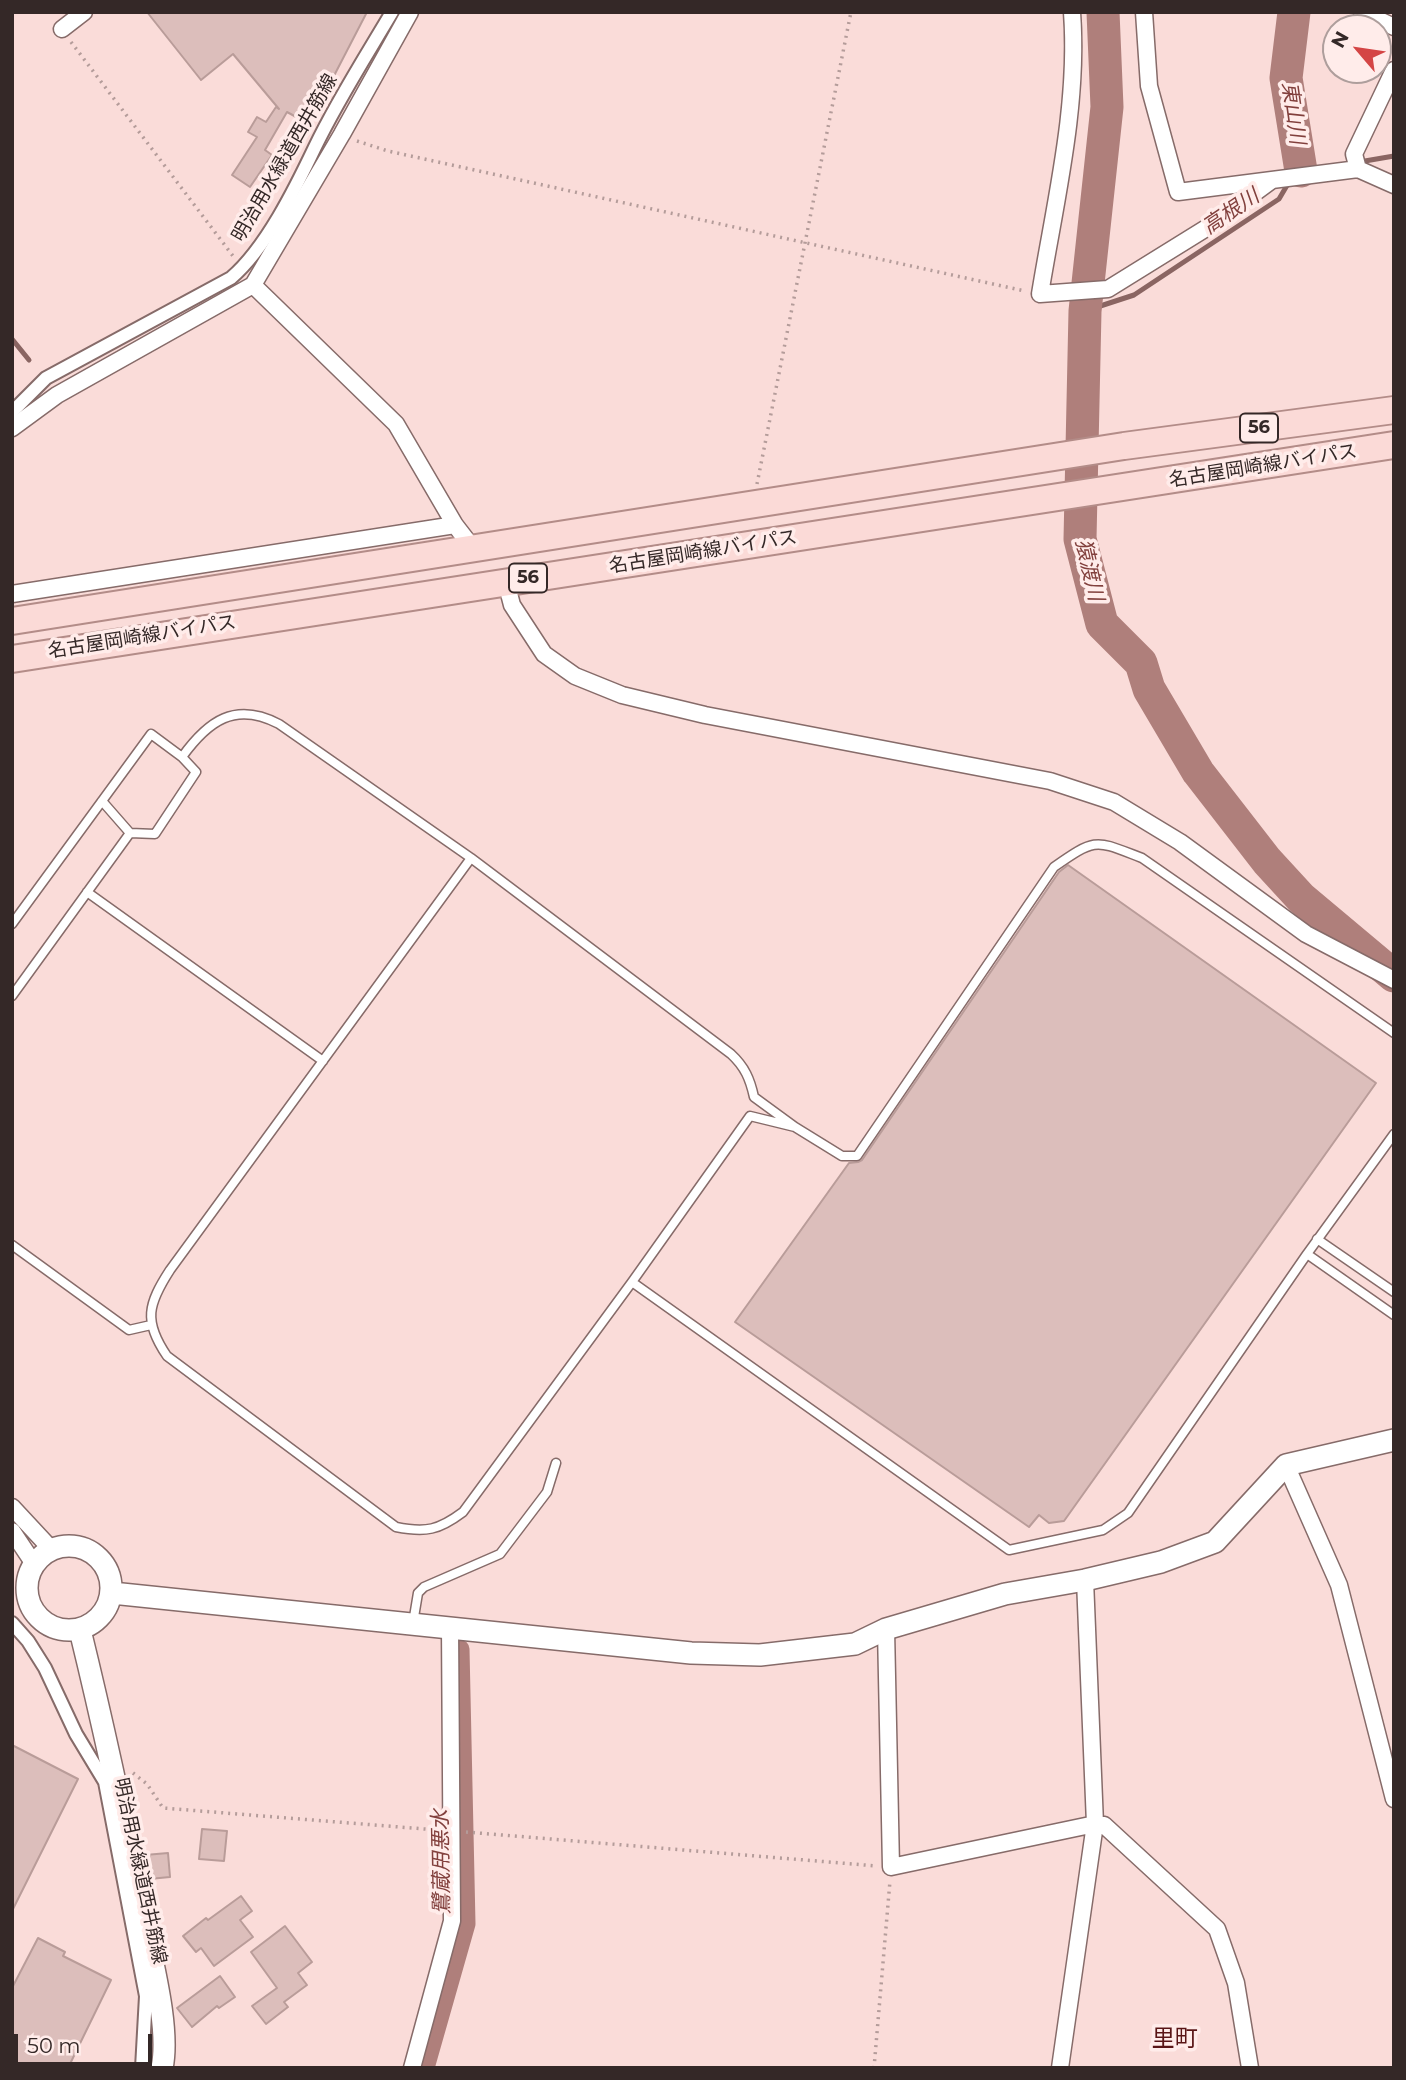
<!DOCTYPE html>
<meta charset="utf-8">
<style>
body{margin:0}
#map{position:relative;width:1406px;height:2080px;overflow:hidden;background:#fadcd9;font-family:Montserrat,sans-serif}
canvas{display:block}
.frame{position:absolute;inset:0;border:14px solid #342827;pointer-events:none}
.north{position:absolute;left:1322px;top:14px;width:70px;height:70px;box-sizing:border-box;background:#ffecea;border:2px solid #ae9e9c;border-radius:50%;rotate:299deg;font-size:19px;font-weight:700;line-height:28px;text-align:center;color:#342827}
.north::after{content:'';display:block;margin:auto;width:24px;height:32px;background:#d44545;clip-path:polygon(50% 0,100% 100%,50% 72%,0 100%)}
.scale{position:absolute;left:14px;top:2034px;width:138px;height:32px;box-sizing:border-box;border:4px solid #342827;border-top:0;padding-left:9px;font-size:21px;line-height:24px;white-space:nowrap;color:#342827;-webkit-text-stroke:5px #ffecea;paint-order:stroke}
</style>
<div id="map">
<canvas width="1406" height="2080"></canvas>
<div class="frame"></div>
<div class="north">N</div>
<div class="scale">50 m</div>
</div>
<script>
const ctx = document.querySelector('canvas').getContext('2d');
ctx.lineJoin = 'round';
function strokePath(path, color, width, dash) { ctx.strokeStyle = color; ctx.lineWidth = width; ctx.lineCap = dash ? 'butt' : 'round'; ctx.setLineDash(dash || []); ctx.stroke(path); }
function fill(path, color) { ctx.fillStyle = color; ctx.fill(path, 'evenodd'); }
function write(font, color, halo, rows, align = 'center') {
  ctx.font = font + ' Montserrat,"Noto Sans JP",sans-serif'; ctx.lineWidth = 7; ctx.setLineDash([]); ctx.textBaseline = 'middle'; ctx.strokeStyle = halo; ctx.fillStyle = color; for (const [text, x, y, turn = 0] of rows) {
    ctx.save(); ctx.translate(x, y); ctx.rotate((+turn || 0) * Math.PI / 180); ctx.textAlign = isNaN(turn) ? turn : align; if (halo) ctx.strokeText(text, 0, 0); ctx.fillText(text, 0, 0); ctx.restore();
  }
}
const stream = new Path2D(`
 M1359 162 1394 156
 M1085 311 1134 295 1279 199 1289 182
 M12 339 29 360`);
const canal = new Path2D(`
 M425 2068 466 1924 460 1649`);
const river = new Path2D(`
 M1103 12 1107 107 1085 311 1080 539 1102 624 1141 663 1149 689 1198 772 1267 861 1301 898 1394 976
 M1294 12 1286 78 1301 171`);
const building = new Path2D(`
 M147 12H367L309 124 287 112 265 150 272 155 250 187 232 175 257 137 248 132 257 117 266 122 276 107 279 109 233 54 201 80Z
 M1068 865 1376 1083 1064 1521 1049 1523 1039 1515 1029 1527 735 1322 849 1163 858 1162 862 1160 1059 872Z
 M12 1745 78 1779 12 1911Z
 M202 1829 227 1831 224 1861 199 1859Z
 M168 1853 170 1877 149 1879 145 1855Z
 M241 1896 252 1911 240 1920 253 1937 214 1966 201 1948 196 1952 183 1936 206 1918 208 1920Z
 M285 1926 312 1962 298 1973 307 1985 284 2002 288 2007 266 2024 252 2006 277 1988 251 1952Z
 M38 1938 65 1952 63 1956 111 1980 68 2068H12V1988Z
 M220 1976 235 1997 219 2008 217 2006 192 2027 177 2008Z`);
const path = new Path2D(`
 M71 42 233 256
 M357 141 388 151 1025 291
 M757 484 851 12
 M133 1773 147 1784 163 1808 437 1830
 M466 1832 877 1866
 M874 2068 890 1881`);
const service = new Path2D(`
 M102 801 130 833
 M87 892 323 1061
 M12 924 151 734 182 757
 M12 996 130 833 155 834 196 772 182 757C208 721 235 701 279 724L471 858 731 1054C745 1067 750 1079 754 1097L795 1127 750 1116 632 1282 463 1512C439 1530 426 1533 396 1527L167 1356C143 1321 148 1304 170 1270L471 858
 M795 1127 842 1156H857L1054 867C1097 837 1095 840 1142 858L1394 1033
 M1317 1239 1394 1292
 M12 1245 129 1330 151 1325
 M1307 1254 1394 1315
 M632 1282 1009 1550 1103 1530 1128 1513 1307 1254 1394 1134
 M413 1623 418 1593 424 1587 500 1554 547 1492 556 1463`);
const pedestrian = new Path2D(`
 M12 412 46 378 231 278C266 248 295 189 315 147 337 101 366 56 392 12
 M12 1623 28 1641 45 1668 76 1734 105 1782 146 1996 142 2068`);
const minor = new Path2D(`
 M1072 12C1079 106 1055 202 1040 294L1108 289 1208 227 1272 180
 M1144 12 1149 86 1178 192 1358 169
 M1362 12 1394 27
 M62 29 84 12
 M1394 70 1354 154 1358 169 1394 185
 M253 285 396 424 455 525 472 547
 M12 428 57 395 253 285 342 134 410 12
 M506 582 512 605 544 654 575 676 622 695 705 715 1050 781 1114 802 1180 842 1306 934 1394 980
 M12 594 455 525
 M1286 1465 1339 1585 1394 1799
 M12 1507 52 1550
 M12 1531 34 1564
 M886 1629 891 1867 1095 1824 1104 1825 1217 1929 1236 1983 1250 2068
 M412 2068 452 1921 450 1627
 M1060 2068 1095 1824 1085 1580`);
const tertiary = new Path2D(`
 M27 1588a42 42 0 1 1 84 0a42 42 0 1 1-84 0Z
 M112 1593 691 1653 760 1655 855 1644 886 1629 1005 1594 1085 1580 1161 1562 1215 1542 1286 1465 1394 1440
 M80 1630C104 1728 125 1826 145 1926 153 1965 170 2030 162 2068`);
const primary = new Path2D(`
 M12 621 1124 446 1394 410
 M12 659 1394 445`);
const shields = [
 [1259,428,38],
 [528,578,38]
];
const shieldNames = [
 ["56",1259,428],
 ["56",528,578]
];
const streetNames = [
 ["明治用水緑道西井筋線",285,158,-60],
 ["名古屋岡崎線バイパス",1263,466,-9],
 ["名古屋岡崎線バイパス",703,552,-9],
 ["名古屋岡崎線バイパス",142,637,-9],
 ["明治用水緑道西井筋線",140,1871,78]
];
const waterNames = [
 ["東山川",1293,113,82],
 ["高根川",1231,212,-34],
 ["猿渡川",1089,570,77],
 ["鷺蔵用悪水",442,1862,-91]
];
const quarterNames = [
 ["里町",1175,2039]
];
strokePath(stream, '#8a6562', 5);
strokePath(canal, '#af7f7b', 19);
strokePath(river, '#af7f7b', 33);
fill(building, '#dcbebb');
strokePath(building, '#b99c99', 2);
strokePath(service, '#866b69', 11);
strokePath(pedestrian, '#866b69', 16);
strokePath(minor, '#866b69', 19);
strokePath(tertiary, '#866b69', 24);
strokePath(primary, '#b38c88', 30);
strokePath(path, '#b49c9a', 3.5, [2, 5]);
strokePath(service, '#fff', 8);
strokePath(pedestrian, '#fff', 12);
strokePath(minor, '#fff', 16);
strokePath(tertiary, '#fff', 21);
strokePath(primary, '#fbdad7', 26);
for (const [x, y, w] of shields) { const box = new Path2D(); box.roundRect(x - w / 2, y - 14.5, w, 29, 5); ctx.fillStyle = '#ffecea'; ctx.fill(box); strokePath(box, '#342827', 2); }
write('bold 18px', '#342827', null, shieldNames);
write('19px', '#342827', '#ffecea', streetNames);
write('italic 21px', '#82403d', '#ffecea', waterNames);
write('23px', '#591516', '#ffecea', quarterNames);
</script>
